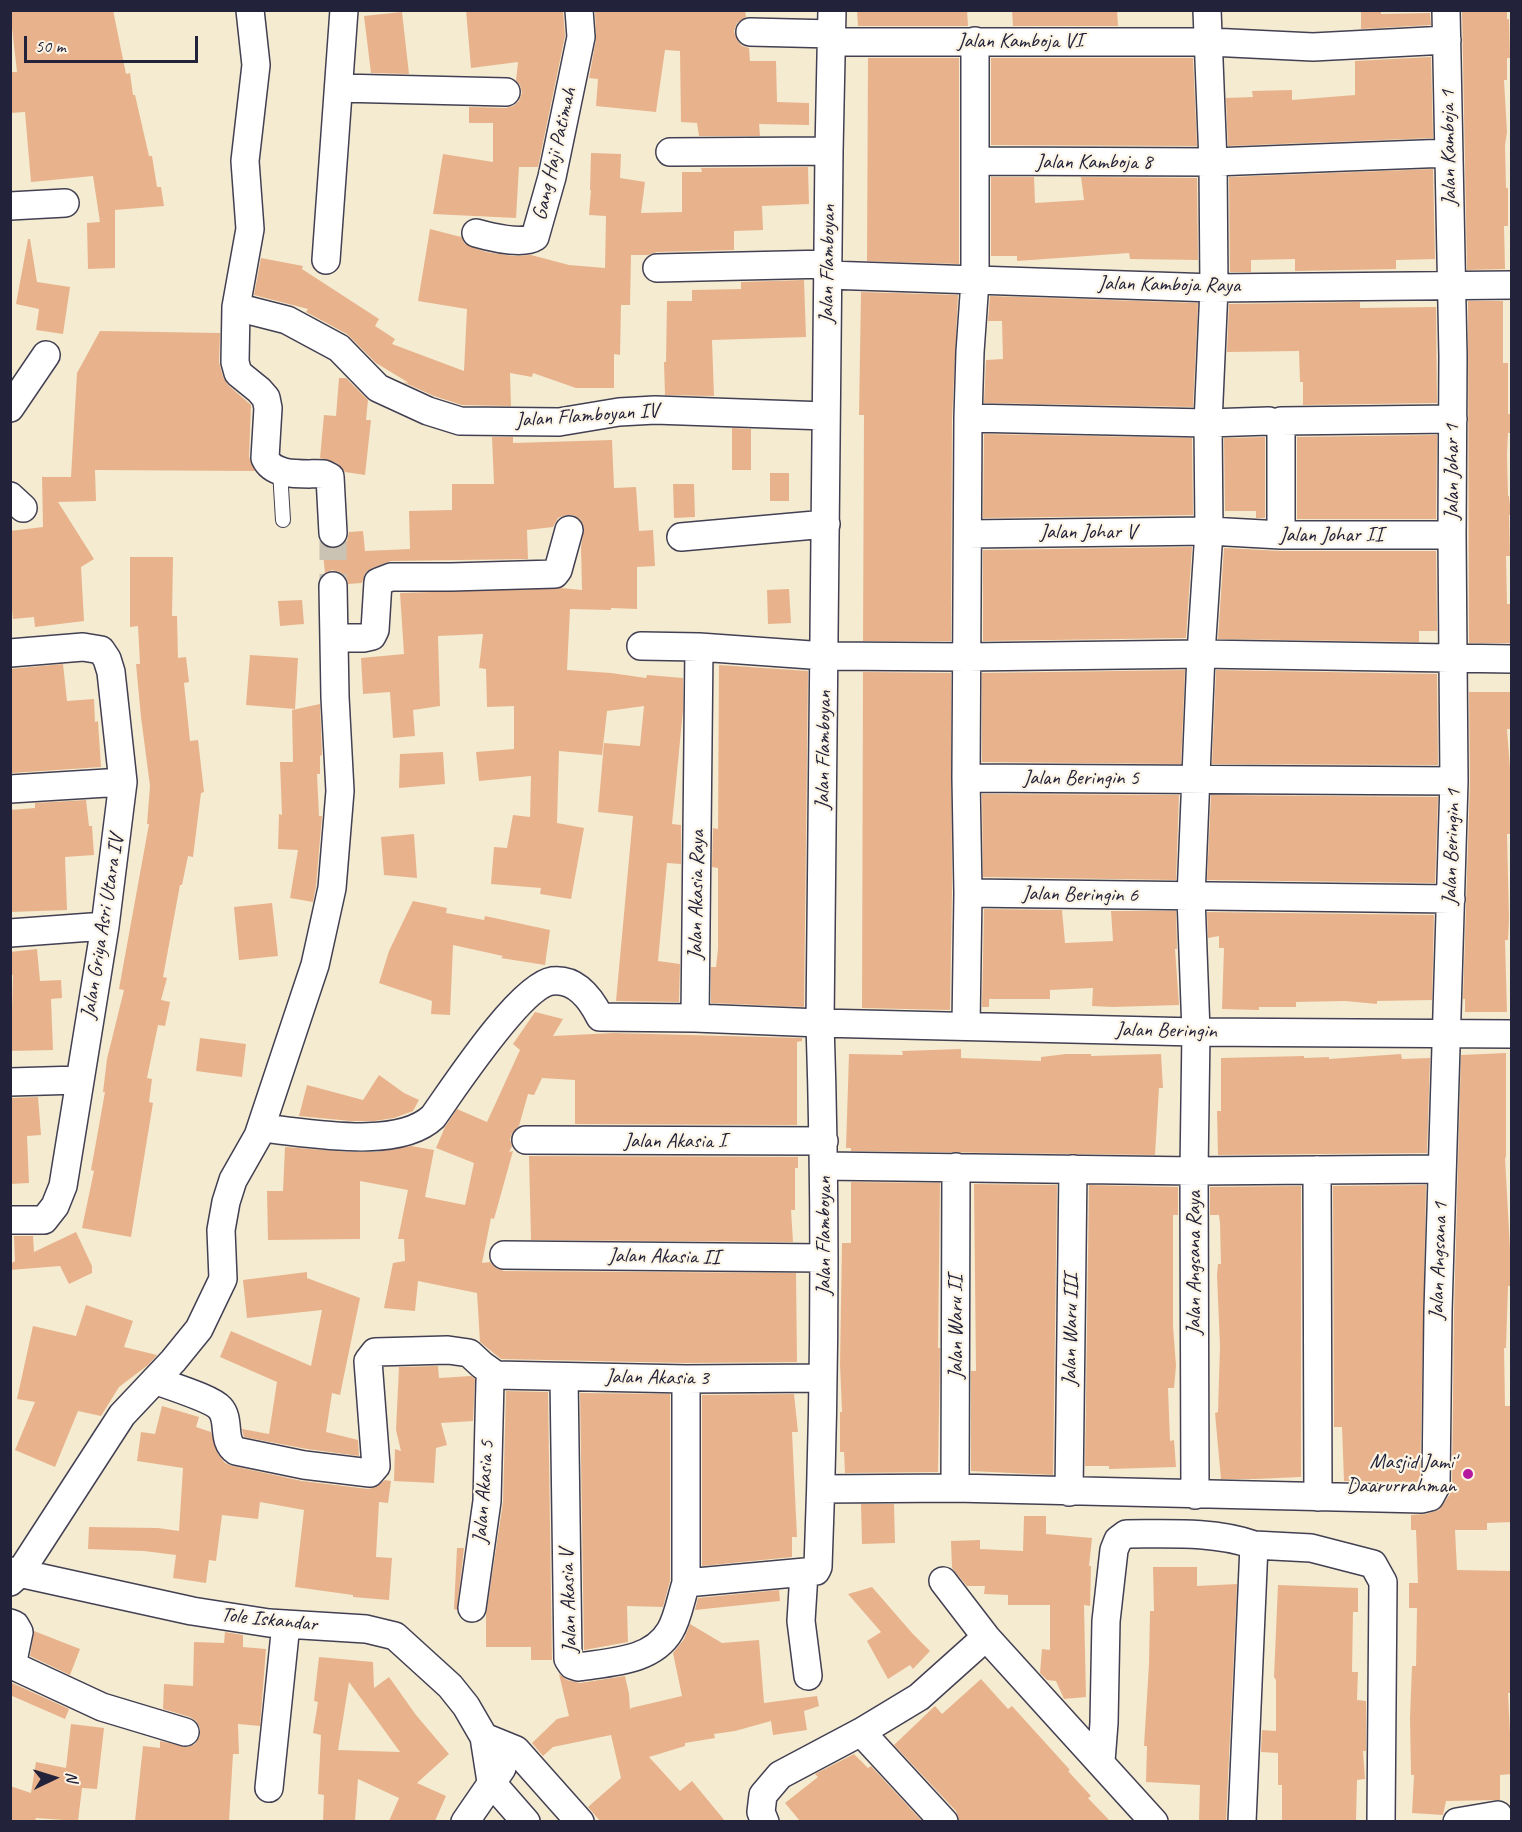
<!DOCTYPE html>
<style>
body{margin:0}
#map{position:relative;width:1522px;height:1832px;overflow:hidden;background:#f4ebd1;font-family:Caveat,sans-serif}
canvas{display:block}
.frame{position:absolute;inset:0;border:12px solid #22223b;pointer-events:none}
.north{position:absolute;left:24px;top:1748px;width:60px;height:60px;-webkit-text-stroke:4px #fcf5e5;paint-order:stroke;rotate:86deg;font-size:16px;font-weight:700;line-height:24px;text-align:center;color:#22223b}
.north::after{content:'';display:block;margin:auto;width:21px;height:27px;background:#22223b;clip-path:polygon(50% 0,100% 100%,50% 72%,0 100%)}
.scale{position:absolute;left:24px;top:36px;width:174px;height:27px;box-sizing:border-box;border:3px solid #22223b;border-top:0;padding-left:8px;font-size:18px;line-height:21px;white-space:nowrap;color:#22223b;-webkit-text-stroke:4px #fcf5e5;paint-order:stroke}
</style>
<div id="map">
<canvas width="1522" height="1832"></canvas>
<div class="frame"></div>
<div class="north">N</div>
<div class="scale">50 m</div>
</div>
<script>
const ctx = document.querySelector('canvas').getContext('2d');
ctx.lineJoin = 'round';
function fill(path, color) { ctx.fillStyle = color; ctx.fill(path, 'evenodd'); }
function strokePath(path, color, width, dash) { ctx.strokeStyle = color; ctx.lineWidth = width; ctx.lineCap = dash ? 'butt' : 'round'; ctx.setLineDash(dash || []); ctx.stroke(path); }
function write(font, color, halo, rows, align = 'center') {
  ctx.font = font + ' Caveat,sans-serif'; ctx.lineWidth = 4.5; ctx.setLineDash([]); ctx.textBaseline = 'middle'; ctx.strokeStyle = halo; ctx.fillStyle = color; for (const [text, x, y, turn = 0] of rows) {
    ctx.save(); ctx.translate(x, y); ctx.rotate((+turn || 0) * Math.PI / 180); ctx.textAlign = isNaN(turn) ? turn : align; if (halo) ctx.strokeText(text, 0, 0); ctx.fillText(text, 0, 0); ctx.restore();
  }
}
const building = new Path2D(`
 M10 10H113L126 74 130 73 133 95H135L149 156H152L157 187H161L164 206 115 210V268L88 269 87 223 100 222 93 176 31 182 25 112 10 113V72H17Z
 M466 10H563L565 36 538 167H519L516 218 433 214 443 154 493 162V123H469V107L506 108 513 106 519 101 522 93 520 85 516 81 518 62 471 68Z
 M595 10H745L746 17 737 23 734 31 737 40 742 46 749 48 750 61H776L777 102 809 103V125L759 124 760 136H699L697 123 681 122 680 51 665 50 656 112 596 106 598 79 589 78 596 40Z
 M857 10H967L968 26H858Z
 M1012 10H1117L1118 26H1013Z
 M1361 10H1381V14L1430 13 1431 25 1361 29Z
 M1462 10H1507V19H1509L1510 58H1507V80H1504L1507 132 1505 145 1506 188H1508V226H1504L1505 269 1467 270Z
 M402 12 409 74 371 73 364 16Z
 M1431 57 1433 138 1228 146 1226 98 1253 97 1252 91 1292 90V100L1355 95V61Z
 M868 58H959V264L867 261Z
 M991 58H1193L1197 146 991 145Z
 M591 153 621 154 620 178 645 182 641 213 682 212V172H702L701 168 808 167 809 204 762 206 763 230 734 231V250L657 252 648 255H631L630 305H621L620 355 614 354V388H576L533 373 532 377 510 373 511 406 462 405 434 396 403 382 409 383 376 363 347 334 306 312 308 309 254 295 261 258 303 266 302 269 379 319 375 326 395 339 392 344 464 371 467 309 418 301 430 229 461 237 465 244 486 252 513 256 531 255 569 265 605 268 606 216 589 215 591 190H590Z
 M1433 169 1435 259 1396 260V269L1295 271V259L1251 260V272H1230L1229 177Z
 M991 177H1034L1035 203 1084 200 1081 177 1197 178 1198 260 1130 259 1129 253 1017 261V256H991Z
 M28 239H30L37 282 70 287 63 334 36 330 39 309 16 304Z
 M804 280 806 337 712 340 714 396 665 395 664 362H666L667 301H692V290L741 289V282Z
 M861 292 958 295 952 418 951 641H863L864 415H859Z
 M990 296 1198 303 1193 407 984 403 986 360 1003 359 1002 321H988Z
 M1468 301H1503V363H1508V414H1510V433H1508L1507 454 1508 496H1509L1511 515H1509L1510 556H1506L1507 604H1510L1512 643H1469Z
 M1360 302V308L1436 307 1437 403 1303 405V382H1300L1299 351 1227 352 1229 304Z
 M100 331 220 333 219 362 223 377 228 385 251 405 249 457 255 471 95 470 96 501 58 502 94 559 81 567 84 621 35 627 34 617 13 619 10 591V531L43 527 42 476 43 477H71L77 373Z
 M339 378H346L368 400 366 420H371L365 475 345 472 337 463 320 458 324 415 336 416Z
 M732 428 751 429V470H732Z
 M984 434 1192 438 1193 515 983 518Z
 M1437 435 1436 519H1297V437Z
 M492 437H513V443L612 440 614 488 636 487 639 531 653 530 655 566 637 567V609L611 608V610L570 609 567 670 611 673 646 678 647 675 683 678V710L672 824 681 825V864L667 863 658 961 680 964 679 1002 616 1001 633 816 598 812 604 743 640 746 644 706 607 711 602 755 559 751 557 823 584 828 571 899 540 894 541 888 491 884 494 847 507 848 513 815 530 817 531 776 479 781 476 752 514 749V706L487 707 486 669 479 668 483 634 438 636 440 706 413 710 415 736 393 738 390 692 363 694 361 658 404 654 400 593 561 588 582 590 581 547 584 527 580 519 573 515H566L558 518 553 527 527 530 528 559 391 561 372 568 365 573 362 583 348 584 346 577 340 572 332 570 325 573 322 544 326 547 334 549 342 546 347 541 349 532 363 531 365 551 410 549 409 511 452 510V484H494Z
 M1265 437V518H1256V511H1225L1224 438Z
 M770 473H789V501H770Z
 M673 484H694L695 517 674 518Z
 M1192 547 1186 638 983 641V550Z
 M1224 548 1281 551H1436L1437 631H1419V642L1218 639Z
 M130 557H173L172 616H177L178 658 186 657 189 682 184 683 190 741 198 740 204 792 201 793 193 857 188 856 182 885H180L163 977 167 978 161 1000 170 1002 165 1026 158 1025 147 1078 152 1079 149 1102 153 1103 131 1237 82 1228 94 1171 91 1170 105 1092H103L107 1059 124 990 119 989 149 824H147L150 786 141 717 136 664H140L138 626 130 627Z
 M789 589 791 623 768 624 767 590Z
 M302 600 304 624 280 626 278 601Z
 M250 655 298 658 295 709 246 705Z
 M63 664 67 701 94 699 95 722 98 721 101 767 12 773 10 669Z
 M719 665 808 671 804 1007 711 1003V967H716L718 949V868L712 867 713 828 718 829Z
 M1185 670 1181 764 982 762V673Z
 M1216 670 1437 674 1438 765 1212 764Z
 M863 672 951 673 952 893 950 1010 862 1008Z
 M1469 692H1512V729H1507L1512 794V834H1507L1509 919 1508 940H1505L1507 1012H1465V999H1463L1470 781Z
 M320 704 322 755 320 756V774H317L319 816H322L316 886 313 902 290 898 298 850 278 849 279 814 282 815 280 762H293L292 710Z
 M443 752 445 784 399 788 400 754Z
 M982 794 1179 795 1176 880 983 877Z
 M1211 795 1438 797 1435 883 1207 880Z
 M86 800 89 826H92L94 855 65 857 67 910 10 912V810L35 808V803Z
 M414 834 417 878 384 875 381 837Z
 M413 901 447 908 446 913 484 920 485 916 550 930 545 965 501 958 503 956 453 945 450 1015 431 1014 432 1001 379 983 389 951Z
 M272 903 278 956 239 960 234 907Z
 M984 909 1062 910 1065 943 1113 941 1111 911H1176L1177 949H1175L1179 1005 1113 1007 1092 1006 1093 988 1050 990V999H989V1007H982Z
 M1207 912 1434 915 1432 1000 1377 1001V1004L1345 1001 1296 1002V1007H1259V1010L1222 1009 1224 948H1219V936L1208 938Z
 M37 949 40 981 61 980 62 998 51 999 53 1050 11 1051 10 1011H12L13 975H10V952Z
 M535 1012 563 1019 553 1036 613 1033 802 1038V1041L797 1042V1125L575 1124V1080L542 1078 534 1095 528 1094 519 1126 512 1133 510 1139 512 1146 509 1152 513 1151 494 1219 491 1218 482 1263 490 1262 496 1268 504 1271 796 1273 797 1362 686 1363 501 1359 480 1342 477 1293 418 1281 415 1311 384 1308 393 1263 405 1261 404 1239H398L408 1190 360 1181V1239L268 1240 267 1191H283L285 1147 350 1152H377L411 1146 434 1150 425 1197 465 1205 474 1163 436 1148 445 1127 457 1109 487 1122 520 1050 513 1044Z
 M200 1038 246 1044 242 1077 196 1071Z
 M961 1049V1058L1015 1060 1041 1061V1057L1066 1054H1091V1056L1161 1054 1163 1088H1159L1155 1155 851 1151V1148H846L849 1054 903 1055 902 1051Z
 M1506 1053V1158L1505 1157 1512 1286H1508L1506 1348H1504L1505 1406H1512V1522L1487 1523V1530H1455L1457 1570 1512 1571V1693H1508L1512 1774 1500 1775V1800L1446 1801 1443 1815 1412 1813 1414 1775H1411L1410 1718 1412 1666H1416L1417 1608H1409V1583H1418L1416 1530H1411V1515L1426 1514 1439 1510 1450 1494 1452 1486 1454 1311 1461 1055Z
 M1401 1054 1402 1059 1430 1058 1427 1153 1218 1155 1217 1111H1221V1058L1304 1056V1058L1329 1057V1059Z
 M379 1075 404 1093 419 1100 413 1111 394 1118 374 1121H351L299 1116 307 1085 363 1100Z
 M38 1097 41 1135 27 1136 29 1183 10 1184V1098Z
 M529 1156 798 1157V1168H795V1210H791L793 1242 531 1240Z
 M851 1182 940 1183 938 1348H940L938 1472 845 1473 844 1452H840V1412H842L840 1364 842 1243H851Z
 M974 1184 1057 1185 1053 1475 971 1471V1371H976Z
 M1089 1185 1178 1187V1215H1173V1326L1176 1366 1174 1388H1168L1170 1441 1174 1440 1176 1467 1109 1469V1466H1085Z
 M1426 1185 1420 1482 1344 1481 1342 1427H1334L1333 1186Z
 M1301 1186V1477L1256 1479H1221L1215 1413 1218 1412 1220 1346 1217 1275 1218 1264H1221L1220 1223 1219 1215H1210V1187Z
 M76 1232 92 1266V1273L69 1284 60 1266 10 1270V1264L15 1261 14 1236H33L34 1252Z
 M307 1272V1278L360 1298 340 1395 332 1393 326 1432 358 1440 359 1456 307 1449 244 1437 242 1429 269 1434 277 1382 220 1357 231 1331 311 1366 322 1310 247 1318 243 1280Z
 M86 1305 133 1321 124 1347 157 1355 148 1365 119 1387 101 1416 78 1411 55 1467 15 1450 35 1402 17 1399 33 1326 76 1336Z
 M438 1366 439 1378 471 1376 475 1379 473 1421 441 1423 447 1445 436 1448 434 1483 394 1481 395 1449 401 1451 396 1430 399 1367Z
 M506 1391 548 1392 552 1660H531V1647H486V1615L503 1502Z
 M580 1393 670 1394V1581L663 1607 627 1606 628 1642 584 1650Z
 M794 1394 798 1432H792L797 1537H792V1557L702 1566V1395Z
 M162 1406 199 1417 196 1427 211 1432 218 1454 225 1463 233 1466 302 1481 368 1489 376 1487 385 1480 391 1481 388 1503 379 1502 376 1557 392 1558 389 1600 353 1597V1595L295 1587 304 1510 260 1502 258 1519 222 1515 216 1561 209 1560 206 1583 173 1578 176 1555 144 1551 88 1549 89 1527 158 1528 179 1531 183 1468 137 1461 141 1432 155 1434Z
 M861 1504H894L895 1543 862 1544Z
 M1024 1516H1046V1534L1092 1538 1089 1566H1091L1090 1606 1084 1605 1086 1697 1064 1699 1056 1681 1047 1680 1040 1673 1042 1649 1050 1650V1605H1008V1595L984 1594 985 1586H967L952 1568 951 1541 980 1540V1549L1023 1551Z
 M457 1548H464L457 1610 454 1609Z
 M1153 1567H1197V1586L1237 1584 1226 1821H1199L1200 1785 1146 1782 1147 1746H1144L1149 1664 1150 1611H1154Z
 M1278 1585 1358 1588V1612H1353L1352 1672H1358L1357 1700 1366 1701V1751H1363L1365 1779 1357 1780 1356 1821H1282V1785H1278V1753L1261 1752 1262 1730 1276 1731V1680L1274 1677Z
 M872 1587 912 1633 930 1651 913 1669 910 1665 888 1679 867 1641 881 1632 848 1594Z
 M779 1590 780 1601 695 1610 698 1598Z
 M690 1624 722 1643 759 1640 764 1703 817 1696 819 1706 804 1711 807 1730 773 1735 771 1721 735 1731 714 1734 715 1738 685 1743V1746L649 1757 680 1791 692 1781 725 1821H600L588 1807 621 1778 611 1735 553 1747 543 1756 532 1743 557 1719 569 1716 559 1674 567 1680 580 1683 625 1676 629 1694 630 1710 631 1708 682 1696 673 1653 684 1639Z
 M34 1631 80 1649 70 1675 30 1656Z
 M225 1632 243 1635V1647L266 1649 260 1726 238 1724 239 1754H233L229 1821H135L143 1746 160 1748V1741L188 1747 195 1744 200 1736V1728L196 1721 190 1717 163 1709 164 1684 193 1686 194 1642 224 1643Z
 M319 1657 373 1662 374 1688 389 1677 416 1715 449 1754 417 1783 446 1796 435 1821H389L399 1798 358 1779 355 1821H323L324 1795 318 1794 321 1735 313 1733 318 1702 314 1701ZM349 1682 374 1716 400 1752 338 1750Z
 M981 1679 1008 1709 1012 1706 1070 1770 1068 1771 1091 1796 1088 1798 1110 1821H959L956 1811 894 1745 935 1706 942 1714Z
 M10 1682 69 1709 65 1719 10 1695Z
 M71 1724 104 1728 97 1789 82 1788 78 1821 36 1818 35 1821H10V1786L31 1793 36 1762 66 1768Z
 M854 1754 868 1768 871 1766 922 1821H800L785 1803 818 1777 815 1774Z`);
const streetTunnel = new Path2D(`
 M333 533V586`);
const lane = new Path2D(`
 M280 471 283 520`);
const street = new Path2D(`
 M250 10 256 65 245 161 250 229 236 307 235 362 238 373 259 390 266 398 268 408 265 458C274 478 305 473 324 474L330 477 333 533
 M750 32 833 34
 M831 42H1210L1313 47 1447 40
 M339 88 506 92
 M670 152 829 151
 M975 161 1213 162 1449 153
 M10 206 65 203
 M476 233C490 237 523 245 535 237L552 177 581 37 579 10
 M326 260 344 10
 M657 268 828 264
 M827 275 1214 288 1512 285
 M236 307 287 320 339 348 378 388 428 411 460 421 559 422 619 412 655 410 826 416
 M10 408 46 355
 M968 418 1208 423 1269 421
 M10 496 23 508
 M968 534 1209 531 1281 535H1452
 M1281 535V421L1453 419
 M681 537 826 524
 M334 638H363L372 636 375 630 378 582 391 577H451L555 574 558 570 569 530
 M641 646 699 647 825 656 967 657 1201 654 1512 659
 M699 647 695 1018 820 1023 1196 1032 1512 1034
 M10 653 83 647 101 650 107 659 111 672 123 782 105 926 63 1186 55 1206 44 1220H10
 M966 778 1454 781
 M10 789 123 782
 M968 893 1451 899
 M10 933 105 926
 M966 1025 968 893 966 778 968 418 970 352 975 281V41
 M10 1082 79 1080
 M261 1128C307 1132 397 1151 433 1117 453 1089 520 986 552 981 576 978 591 999 600 1017L695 1018
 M526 1140 824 1141
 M824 1166 1194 1171 1442 1169
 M1317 1170 1318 1497
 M504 1255 824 1258
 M564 1377 568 1659 572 1665 578 1667C609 1662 652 1662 670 1631 678 1618 681 1598 686 1583
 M686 1379V1583L816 1571 818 1567C825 1386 826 1204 820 1023L829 151 832 10
 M155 1380C169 1386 211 1398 220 1408 231 1420 221 1441 236 1451L304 1465 370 1473 376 1466 368 1361 375 1352 448 1350 469 1353 482 1365 496 1375
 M955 1488 956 1167
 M821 1489 955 1488 1422 1499 1430 1497 1436 1486 1438 1311 1454 781 1452 535 1453 356 1446 10
 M1069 1492 1073 1169
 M1195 1495 1194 1171 1196 1032 1191 897 1201 654 1209 531 1208 423 1214 288 1213 162 1207 10
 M1254 1545 1311 1548 1373 1564 1383 1582 1381 1822
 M10 1571 192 1611 269 1623 366 1629 395 1636 450 1686 466 1706 484 1737 491 1782 526 1822
 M804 1573 801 1621 808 1676
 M943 1581 986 1637
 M10 1582 19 1574 122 1415 173 1361 199 1329 223 1279 221 1230 226 1202 233 1180 258 1136 315 965 332 888 340 791 335 697 333 586
 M472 1608 487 1501 490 1381 491 1378 496 1375 686 1379 822 1378
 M10 1623 15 1625 19 1632 14 1656 15 1666 18 1668 102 1707 185 1732
 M861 1732 944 1822
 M484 1737 516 1750 580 1822
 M1101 1761 1104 1723 1106 1621 1114 1550 1118 1540 1126 1534C1168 1534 1214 1531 1254 1545L1242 1822
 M269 1788 286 1624
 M465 1822 502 1768
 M765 1822 761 1812 763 1795 780 1775 861 1732 919 1697 986 1637 1154 1822
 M1457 1822 1498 1815`);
const markers = [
 [1468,1474,6,"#b5179e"]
];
const streetNames = [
 ["Jalan Kamboja VI",1020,41],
 ["Jalan Kamboja 1",1449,148,-91],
 ["Gang Haji Patimah",555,154,-77],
 ["Jalan Kamboja 8",1094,162],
 ["Jalan Flamboyan",828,264,-89],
 ["Jalan Kamboja Raya",1169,285,1],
 ["Jalan Flamboyan IV",587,416,-4],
 ["Jalan Johar 1",1452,472,-90],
 ["Jalan Johar V",1088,532],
 ["Jalan Johar II",1331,535],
 ["Jalan Flamboyan",824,750,-89],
 ["Jalan Beringin 5",1081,778],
 ["Jalan Beringin 1",1452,847,-88],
 ["Jalan Akasia Raya",697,895,-89],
 ["Jalan Beringin 6",1080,895,1],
 ["Jalan Griya Asri Utara IV",103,927,-81],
 ["Jalan Beringin",1166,1031,1],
 ["Jalan Akasia I",675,1141],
 ["Jalan Flamboyan",824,1236,-90],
 ["Jalan Akasia II",664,1257,1],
 ["Jalan Angsana 1",1439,1261,-88],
 ["Jalan Angsana Raya",1194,1263,-90],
 ["Jalan Waru II",956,1327,-90],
 ["Jalan Waru III",1071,1330,-89],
 ["Jalan Akasia 3",657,1378,1],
 ["Jalan Akasia 5",484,1492,-86],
 ["Jalan Akasia V",569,1601,-92],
 ["Tole Iskandar",269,1620,6]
];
const poiNames = [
 ["Masjid Jami'",1456,1462],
 ["Daarurrahman",1456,1486]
];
fill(building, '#e8b38c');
strokePath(streetTunnel, '#cac3b3', 27, [27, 14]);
strokePath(lane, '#424052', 16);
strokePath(street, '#424052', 30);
strokePath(lane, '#fff', 14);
strokePath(street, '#fff', 27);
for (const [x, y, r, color] of markers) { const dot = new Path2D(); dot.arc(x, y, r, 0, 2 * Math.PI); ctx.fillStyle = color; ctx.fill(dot); strokePath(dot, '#fcf5e5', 2); }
write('21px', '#22223b', '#fcf5e5', streetNames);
write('21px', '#22223b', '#fcf5e5', poiNames, 'right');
</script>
